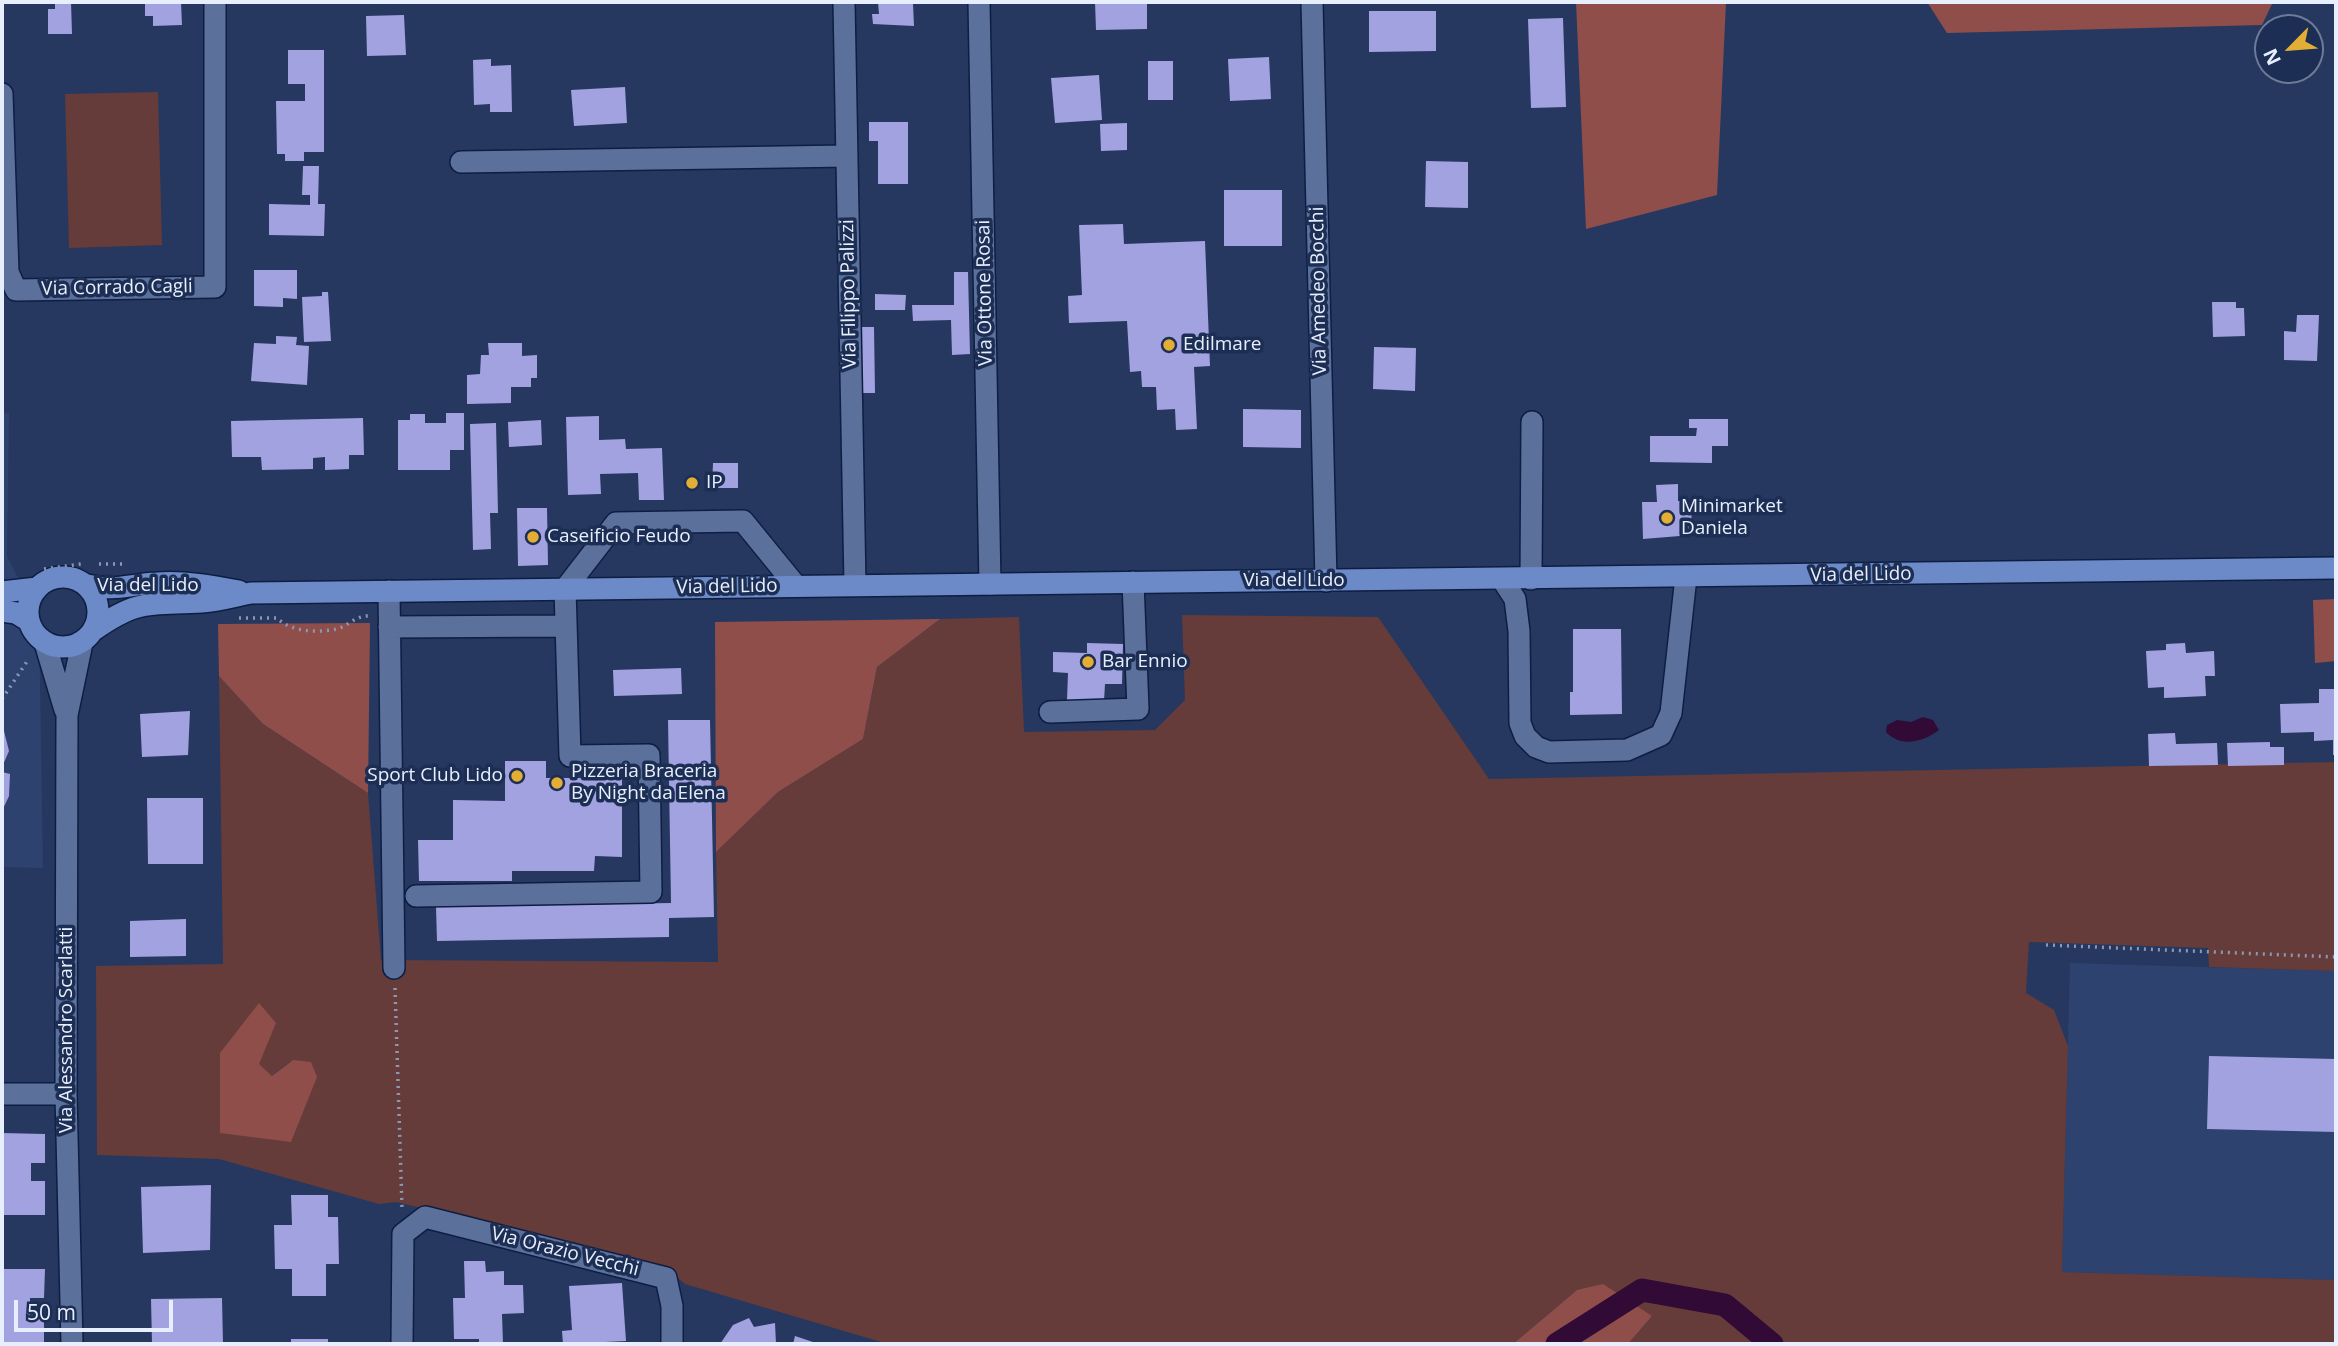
<!DOCTYPE html>
<style>
body{margin:0}
#map{position:relative;width:2338px;height:1346px;overflow:hidden;background:#26385f;font-family:"Open Sans",sans-serif}
canvas{display:block}
.frame{position:absolute;inset:0;border:4px solid #e7eefd;pointer-events:none}
.north{position:absolute;left:2254px;top:14px;width:70px;height:70px;box-sizing:border-box;background:#1c2e53;border:2px solid #6d7b97;border-radius:50%;rotate:245deg;font-size:19px;font-weight:700;line-height:28px;text-align:center;color:#e7eefd}
.north::after{content:'';display:block;margin:auto;width:24px;height:32px;background:#e3ae35;clip-path:polygon(50% 0,100% 100%,50% 72%,0 100%)}
.scale{position:absolute;left:14px;top:1300px;width:159px;height:32px;box-sizing:border-box;border:4px solid #e7eefd;border-top:0;padding-left:9px;font-size:21px;line-height:24px;white-space:nowrap;color:#e7eefd;-webkit-text-stroke:5px #1c2e53;paint-order:stroke}
</style>
<div id="map">
<canvas width="2338" height="1346"></canvas>
<div class="frame"></div>
<div class="north">N</div>
<div class="scale">50 m</div>
</div>
<script>
const ctx = document.querySelector('canvas').getContext('2d');
ctx.lineJoin = 'round';
function fill(path, color) { ctx.fillStyle = color; ctx.fill(path, 'evenodd'); }
function strokePath(path, color, width, dash) { ctx.strokeStyle = color; ctx.lineWidth = width; ctx.lineCap = dash ? 'butt' : 'round'; ctx.setLineDash(dash || []); ctx.stroke(path); }
function write(font, color, halo, rows, align = 'center') {
  ctx.font = font + ' "Open Sans",sans-serif'; ctx.lineWidth = 7; ctx.setLineDash([]); ctx.textBaseline = 'middle'; ctx.strokeStyle = halo; ctx.fillStyle = color; for (const [text, x, y, turn = 0] of rows) {
    ctx.save(); ctx.translate(x, y); ctx.rotate((+turn || 0) * Math.PI / 180); ctx.textAlign = isNaN(turn) ? turn : align; if (halo) ctx.strokeText(text, 0, 0); ctx.fillText(text, 0, 0); ctx.restore();
  }
}
const built = new Path2D(`
 M9 413 7 556 39 619 43 868 2 867V414Z
 M2070 963 2336 971V1280L2062 1272Z`);
const green = new Path2D(`
 M158 92 162 245 69 248 65 94Z
 M1182 615 1378 617 1489 779 2336 762V971L2209 967 2208 948 2029 942 2026 993 2054 1010 2068 1046 2062 1272 2336 1280V1344H1628L1652 1316 1577 1290 1513 1344H888L685 1284 662 1265 396 1202 379 1204 219 1159 97 1155 96 966 223 964 219 676 263 724 368 793 381 960 718 962 716 852 778 792 863 739 877 667 940 619 1019 617 1024 732 1155 730 1185 700ZM276 1023 258 1064 272 1076 292 1060 220 1133Z`);
const forest = new Path2D(`
 M1576 2H1726L1717 195 1586 229Z
 M1927 2H2273L2262 25 1947 33Z
 M2336 599V661L2315 663 2313 600Z
 M940 619 877 667 863 739 778 792 716 852 715 622Z
 M370 623 368 793 263 724 219 676 218 624Z
 M259 1003 276 1023 259 1064 272 1076 293 1060 311 1062 317 1077 291 1142 220 1133V1053Z
 M1603 1284 1652 1316 1628 1344H1513L1577 1290Z`);
const water = new Path2D(`
 M1923 717 1933 720 1939 730C1923 742 1901 748 1886 732L1887 725 1897 720 1911 722Z`);
const canal = new Path2D(`
 M1557 1344 1642 1290 1725 1305 1772 1344`);
const building = new Path2D(`
 M71 2 72 34H48V9H55V3Z
 M145 2H181L182 25 153 26V16H145Z
 M878 2H918L913 4 914 26 873 24 872 14H879Z
 M1095 2H1147V29L1096 30Z
 M1369 11H1436V51L1369 52Z
 M404 15 406 55 367 56 366 16Z
 M1563 18 1566 107 1531 108 1528 19Z
 M288 50H324V152H304V161H285V154H277L276 101H305V84H288Z
 M1269 57 1271 99 1230 101 1228 59Z
 M491 59V66L511 65 512 112H490V104L474 105 473 60Z
 M1148 61H1173V100H1148Z
 M1099 75 1102 120 1055 123 1051 78Z
 M625 87 627 123 574 126 571 90Z
 M869 122H908V184H878V141H869Z
 M1127 123V150L1101 151 1100 124Z
 M1426 161 1468 162V208L1425 207Z
 M303 166H319L318 204H325L324 236 269 235V204L310 205V195H302Z
 M1224 190H1282V246H1224Z
 M1123 224 1124 244 1205 241 1210 366 1194 367 1197 429 1176 430 1175 409 1157 410 1156 387H1142L1141 371 1130 372 1127 321 1069 323 1068 296 1082 295 1079 225Z
 M254 270H297V299L283 298V307L254 306Z
 M954 272H968L970 354 952 355 951 320 913 321 912 305H954Z
 M322 292H328L331 341 304 342 302 297 322 296Z
 M875 294 906 295 905 310H875Z
 M2212 302H2236V308H2244L2245 336 2213 337Z
 M2297 315H2319L2317 361 2284 360V331L2296 332Z
 M854 327H874L875 393H855Z
 M276 336 297 337 296 345 309 346 307 385 251 381 254 343 276 344Z
 M488 343H522V356L537 355V378H531V387H511V403L467 404V375L480 374 481 355H489Z
 M1374 347 1416 348 1415 391 1373 389Z
 M1243 409 1301 410V448L1243 447Z
 M446 413H464V450H450V470H398V420H410V414H425V423H446Z
 M599 416V440L625 439 626 449 662 448 664 500H639L638 473 600 474 601 494 568 495 566 417Z
 M363 418 364 455H349V469L325 470V457L313 458V469L262 470 261 457H232L231 421Z
 M1689 419H1728V446H1712V463L1650 462V436H1696L1697 428H1689Z
 M541 420 542 445 509 447 508 422Z
 M496 423 498 513H490L491 549 473 550 470 424Z
 M713 463H738V488H712Z
 M1678 484V501H1691L1692 535 1643 539 1642 502H1657L1656 485Z
 M517 508H547L548 565 518 566Z
 M1573 629H1621L1622 714 1570 715V692H1573Z
 M1087 643 1123 644 1122 684H1105L1104 701 1067 700 1068 673 1053 672V652L1087 653Z
 M2185 643 2186 653 2214 651 2215 676H2205L2206 696 2164 698V687L2148 688 2146 651 2166 650V644Z
 M681 668 682 694 614 696 613 670Z
 M2319 689H2336V755H2333V740L2314 741V732L2281 733 2280 704 2319 703Z
 M190 711 188 755 142 757 140 714Z
 M668 720H710L714 917 669 918V937L437 941 436 907 671 903Z
 M2 723 9 751 2 767Z
 M2175 733 2176 744 2217 743 2218 765 2149 766 2148 734Z
 M2270 742V747H2284V765L2228 766 2227 743Z
 M505 761H546V778H622V857L595 856 594 871H512V881H419L418 840H453V800L505 801Z
 M2 772 10 774 9 796 2 811Z
 M147 798H203V864H148Z
 M186 919V956L130 957V921Z
 M2209 1056 2336 1059V1132L2207 1129Z
 M2 1133 45 1134V1163H31V1181H45V1215H2Z
 M211 1185 210 1250 143 1253 141 1187Z
 M291 1195H328V1217H338L339 1264H326V1296H292V1269H275L274 1225H292Z
 M464 1261H485L486 1272 504 1271V1285H523L524 1313 502 1314 503 1344H479V1339H454L453 1298H465Z
 M2 1269H45L44 1298H30V1317H44V1344H2Z
 M622 1283 626 1341 563 1344 562 1331 572 1330 569 1286Z
 M222 1298 223 1344H152L151 1299Z
 M749 1318 754 1327 775 1323 776 1344H720L733 1325Z
 M795 1336 819 1344H793Z
 M291 1339H328V1344H291Z`);
const path = new Path2D(`
 M99 564H123
 M44 569 81 564
 M239 618H277C291 632 317 633 337 629 348 626 355 616 368 616
 M2 699 28 660
 M2046 945 2336 957
 M395 988 402 1207`);
const minor = new Path2D(`
 M844 2 855 585
 M979 2 990 584
 M1312 2 1326 581
 M2 94 8 272 16 290 215 287V2
 M461 162 847 156
 M1502 579 1515 599 1519 631 1520 723 1525 736 1536 747 1549 752 1627 750 1661 735 1671 713 1686 577
 M1531 579 1532 422
 M389 591 394 968
 M389 627 566 626
 M45 643 65 710
 M1050 712 1138 709 1133 582
 M416 896 651 892 649 755 570 756 565 589 616 523 743 521 796 586
 M2 1094H66
 M72 1344 66 1094 67 715 82 643
 M402 1344 403 1234 425 1217 666 1278 672 1306V1344`);
const major = new Path2D(`
 M28 612a35 35 0 1 1 70 0a35 35 0 1 1-70 0Z
 M87 585C115 592 130 584 157 583 185 581 212 586 239 591
 M2 592 37 588
 M2 611 16 613 29 621
 M94 630C139 598 151 605 202 602 219 601 236 596 251 593L2336 568`);
const markers = [
 [1169,345,7,"#e3ae35"],
 [692,483,7,"#e3ae35"],
 [1667,518,7,"#e3ae35"],
 [533,537,7,"#e3ae35"],
 [1088,662,7,"#e3ae35"],
 [517,776,7,"#e3ae35"],
 [557,783,7,"#e3ae35"]
];
const streetNames = [
 ["Via Corrado Cagli",117,288,-1],
 ["Via Amedeo Bocchi",1319,291,-91],
 ["Via Ottone Rosai",985,293,-91],
 ["Via Filippo Palizzi",849,294,-91],
 ["Via del Lido",1861,575,-1],
 ["Via del Lido",1294,581],
 ["Via del Lido",148,586],
 ["Via del Lido",727,587,-1],
 ["Via Alessandro Scarlatti",67,1030,-90],
 ["Via Orazio Vecchi",565,1252,14]
];
const poiNames = [
 ["Edilmare",1183,345],
 ["IP",706,483],
 ["Minimarket",1681,507],
 ["Daniela",1681,529],
 ["Caseificio Feudo",547,537],
 ["Bar Ennio",1102,662],
 ["Pizzeria Braceria",571,772],
 ["By Night da Elena",571,794],
 ["Sport Club Lido",503,776,"right"]
];
fill(built, '#2d426e');
fill(green, '#653c39');
fill(forest, '#904e4b');
fill(water, '#320a36');
strokePath(canal, '#320a36', 23);
fill(building, '#a2a2e0');
strokePath(minor, '#0e1e42', 24);
strokePath(major, '#0e1e42', 24);
strokePath(path, '#8c98b3', 3.5, [2, 5]);
strokePath(minor, '#5b709b', 21);
strokePath(major, '#6c8ac7', 21);
for (const [x, y, r, color] of markers) { const dot = new Path2D(); dot.arc(x, y, r, 0, 2 * Math.PI); ctx.fillStyle = color; ctx.fill(dot); strokePath(dot, '#1c2e53', 2.5); }
write('19px', '#e7eefd', '#1c2e53', streetNames);
write('19px', '#e7eefd', '#1c2e53', poiNames, 'left');
</script>
